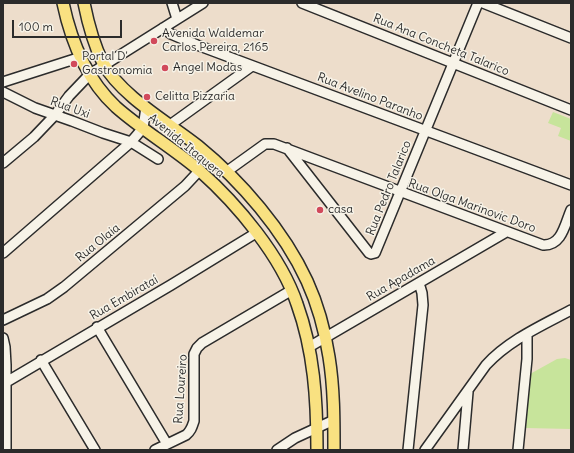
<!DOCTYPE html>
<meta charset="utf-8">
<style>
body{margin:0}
#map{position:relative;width:574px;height:453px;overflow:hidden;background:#edddcb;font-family:Delius,sans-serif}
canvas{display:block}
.frame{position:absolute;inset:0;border:4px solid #2b2b2b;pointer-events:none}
.scale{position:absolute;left:12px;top:20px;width:110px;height:18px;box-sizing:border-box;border:2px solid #2b2b2b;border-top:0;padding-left:5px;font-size:12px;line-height:14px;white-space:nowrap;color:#2b2b2b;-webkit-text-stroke:3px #f7f3e8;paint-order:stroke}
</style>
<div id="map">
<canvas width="574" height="453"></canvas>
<div class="frame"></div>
<div class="scale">100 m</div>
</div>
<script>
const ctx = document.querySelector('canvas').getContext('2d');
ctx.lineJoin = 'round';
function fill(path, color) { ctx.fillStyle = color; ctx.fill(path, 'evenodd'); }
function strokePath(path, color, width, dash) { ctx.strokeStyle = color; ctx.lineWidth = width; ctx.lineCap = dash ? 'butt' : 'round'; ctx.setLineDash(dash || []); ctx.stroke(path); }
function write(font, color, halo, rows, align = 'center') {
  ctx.font = font + ' Delius,sans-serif'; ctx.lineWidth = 3; ctx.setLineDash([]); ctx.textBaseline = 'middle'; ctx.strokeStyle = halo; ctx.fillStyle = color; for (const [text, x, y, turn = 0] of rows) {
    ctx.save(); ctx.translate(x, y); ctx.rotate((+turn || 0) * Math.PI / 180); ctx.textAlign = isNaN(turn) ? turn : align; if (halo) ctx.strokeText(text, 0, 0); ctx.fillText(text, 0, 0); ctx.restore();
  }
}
const green = new Path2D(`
 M553 112 571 119V141L558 136 561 128 548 123Z
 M565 358 571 360V429L526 428 530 374 557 359Z`);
const minor = new Path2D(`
 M172 3 177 19
 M302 3 571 110
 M483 3 571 38
 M163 28 171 34 197 45 571 185
 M3 82 81 57
 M3 92 35 108 72 121 103 133 131 142 158 159
 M170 125 252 66
 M287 148 369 253 371 254 375 253 478 3
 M3 163 34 137 55 115 69 96 90 74 203 3
 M226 172 265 144H274L543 245C562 246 565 224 571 210
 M3 253 131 142 143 128 146 107
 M3 320 47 299 64 287 185 186 199 171
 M97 327 167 444
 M3 338 5 347 6 365V450
 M309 347 506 232
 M41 360 95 450
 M3 384 171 285 256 233
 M155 450 186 435C191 431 192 427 194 421V354L197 348 202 343 292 290
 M277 450 295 438 334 420
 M408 450 423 305 422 293 419 283
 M425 450 486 365C509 340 541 326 571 310
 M463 450 468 392
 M518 450 527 359V334`);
const major = new Path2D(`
 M63 3C71 41 87 80 116 107 142 130 173 148 200 171 237 204 281 256 297 304 314 351 317 400 317 450
 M84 3C88 23 94 45 103 63 121 96 169 123 198 146 241 181 284 231 307 281 318 305 325 331 329 357 334 388 334 419 334 450`);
const markers = [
 [154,41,4,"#d1495b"],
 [74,64,4,"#d1495b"],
 [165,68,4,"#d1495b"],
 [147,97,4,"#d1495b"],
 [320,210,4,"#d1495b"]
];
const poiNames = [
 ["Avenida Waldemar",162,34],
 ["Carlos Pereira, 2165",162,48],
 ["Portal D'",82,57],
 ["Gastronomia",82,71],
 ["Angel Modas",173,68],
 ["Celitta Pizzaria",155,97],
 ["casa",328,210]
];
const streetNames = [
 ["Rua Ana Concheta Talarico",441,45,22],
 ["Rua Avelino Paranho",370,97,21],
 ["Rua Uxi",70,108,20],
 ["Avenida Itaquera",186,146,39],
 ["Rua Pedro Talarico",389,188,-68],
 ["Rua Olga Marinovic Doro",472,206,20],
 ["Rua Olaia",98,243,-39],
 ["Rua Apadama",401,279,-30],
 ["Rua Embirataí",124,298,-30],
 ["Rua Loureiro",181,389,-86]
];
fill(green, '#c7e49b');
strokePath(minor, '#2b2b2b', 12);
strokePath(major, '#2b2b2b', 14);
strokePath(minor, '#f7f3e8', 9);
strokePath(major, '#f9e181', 11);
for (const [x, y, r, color] of markers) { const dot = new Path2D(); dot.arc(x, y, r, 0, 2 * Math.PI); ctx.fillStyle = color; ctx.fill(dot); strokePath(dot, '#f7f3e8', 1.5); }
write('12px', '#2b2b2b', '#f7f3e8', poiNames, 'left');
write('12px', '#2b2b2b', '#f7f3e8', streetNames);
</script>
